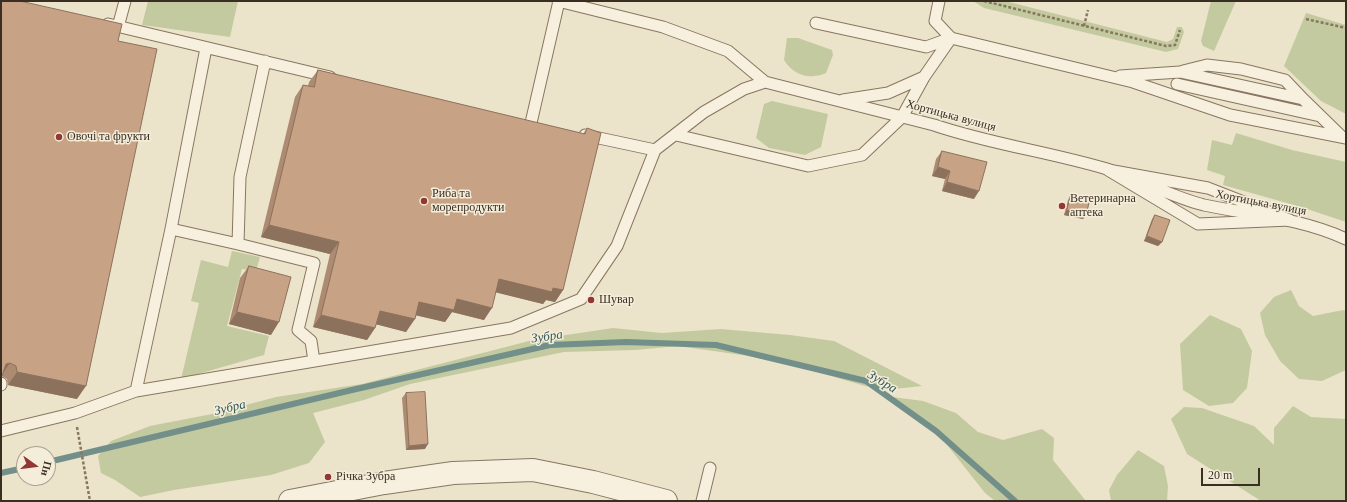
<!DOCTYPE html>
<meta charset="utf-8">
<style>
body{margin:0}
#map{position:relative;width:1347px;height:502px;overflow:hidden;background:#ece3cb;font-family:Georgia,serif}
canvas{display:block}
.frame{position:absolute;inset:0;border:2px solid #3a2e22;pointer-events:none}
.north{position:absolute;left:16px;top:446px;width:40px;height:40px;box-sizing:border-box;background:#f4edda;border:1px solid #aaa190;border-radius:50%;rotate:104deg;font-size:11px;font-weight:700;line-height:16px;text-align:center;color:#3a2e22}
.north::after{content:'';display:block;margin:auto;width:14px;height:18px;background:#933634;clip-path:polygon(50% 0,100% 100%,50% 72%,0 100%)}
.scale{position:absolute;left:1201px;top:468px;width:59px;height:18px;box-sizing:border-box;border:2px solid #3a2e22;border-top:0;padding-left:5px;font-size:12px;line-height:14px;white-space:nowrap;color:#3a2e22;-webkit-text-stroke:3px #f4edda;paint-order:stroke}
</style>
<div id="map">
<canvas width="1347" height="502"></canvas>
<div class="frame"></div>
<div class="north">Пн</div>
<div class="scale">20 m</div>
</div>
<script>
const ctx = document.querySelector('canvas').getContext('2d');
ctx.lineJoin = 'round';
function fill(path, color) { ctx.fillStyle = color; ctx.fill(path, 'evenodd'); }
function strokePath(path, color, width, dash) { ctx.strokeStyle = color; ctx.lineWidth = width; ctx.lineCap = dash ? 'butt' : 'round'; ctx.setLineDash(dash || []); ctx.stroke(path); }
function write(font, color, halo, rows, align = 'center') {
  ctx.font = font + ' Georgia,serif'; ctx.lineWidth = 3; ctx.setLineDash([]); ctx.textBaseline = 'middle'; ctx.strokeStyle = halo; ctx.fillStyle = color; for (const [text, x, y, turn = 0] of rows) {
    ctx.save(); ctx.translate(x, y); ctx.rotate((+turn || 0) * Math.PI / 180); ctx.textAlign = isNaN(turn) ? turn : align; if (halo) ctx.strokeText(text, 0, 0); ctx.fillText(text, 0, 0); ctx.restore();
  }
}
const green = new Path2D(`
 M148 1H238L230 37 142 25Z
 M973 1H1005L1167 42 1173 39 1177 27H1182L1184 32 1178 49 1166 52 984 8Z
 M1211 1H1236L1214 51 1203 46 1201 41Z
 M1306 13 1346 25V114L1321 101 1284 66Z
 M787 38H798L832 50 833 55 826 73C810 80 794 76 784 60Z
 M772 101 828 114 821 147 805 155 769 148 756 138 764 104Z
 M1236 133 1292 150 1346 162V222L1301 207 1223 185 1225 176 1207 170 1212 140 1232 145Z
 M232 251 260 257 256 271 242 269 227 326 269 336 264 355 181 379 199 303 191 301 201 260 228 267Z
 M1291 290 1299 306 1313 316 1343 310 1346 311V370L1322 381 1299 379 1280 361 1265 335 1260 313 1274 297Z
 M1210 315 1241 329 1252 351 1247 388 1233 403 1209 406 1183 390 1180 344Z
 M613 328 662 333 721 329 790 335 834 341 922 386 894 389 865 386 807 369 749 356 678 346 635 350 564 352 410 384 364 400 313 413 325 442 309 463 271 475 174 490 140 497 115 480 101 473 98 456 111 441 150 426 212 414 276 397 362 384 533 340Z
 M885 396 923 401 956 413 978 432 1003 440 1042 429 1054 438 1053 460 1086 501H995L985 493 936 431Z
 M1293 406 1311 417 1346 419V501H1261L1187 454 1171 419 1184 407 1202 408 1254 426 1274 445V428Z
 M1138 450 1164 466 1168 486 1167 501H1111L1109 490 1117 475Z`);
const stream = new Path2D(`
 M48 462 352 390 550 345 626 342 716 345 866 381 936 431 1015 501
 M1 473 24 468`);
const path = new Path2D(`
 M984 1 1166 46 1175 45 1180 30
 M1306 19 1346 28
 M1084 26 1088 10
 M77 427 90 501`);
const service = new Path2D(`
 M558 1 663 27 728 51 765 82 934 125C990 144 1050 152 1107 169 1139 179 1172 197 1204 205 1252 215 1301 218 1346 239
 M939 1 935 21 951 38 1133 82 1230 115 1346 138
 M816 23 926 47 951 38
 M108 24 330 77
 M118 27 125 1
 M1183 71 1207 65 1241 69 1285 80 1303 99
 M1120 76 1180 72 1303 99 1342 137
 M1177 84 1320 116
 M843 100 888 93 924 77 951 38
 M531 123 559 1
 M585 135 655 150
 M676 135 808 166 862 155 902 117 924 77
 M1108 170 1208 188 1290 220 1198 224Z
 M171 229 238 244 240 177 265 61
 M238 244 314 263 298 330 311 341 314 361
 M1 385V383
 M136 391 171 229 206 48
 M1 431 75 413 136 391 511 328 581 299 617 246 655 150 704 112 744 89 765 82
 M702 501 710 468`);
const tertiary = new Path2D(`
 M290 501 384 483 453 473 533 470 593 482 666 501`);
const wall = new Path2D(`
 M118 41 77 399 8 385 7 379 2 376Z
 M318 70 583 134 587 128 563 290 555 302 546 300 543 304 496 292 484 320 452 312 445 322 416 315 406 332 376 324 375 328 367 340 313 327 330 254 261 237 295 97 303 85 308 86 309 82Z
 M942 151 974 199 942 191 945 179 932 176 936 159Z
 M1071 195 1086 215 1083 219 1064 215 1068 200Z
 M1155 215 1162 242 1158 246 1144 241 1152 219Z
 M249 266 271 335 229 324 240 278Z
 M406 393 425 449 406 450 402 398Z`);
const shadedWall = new Path2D(`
 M938 167 950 171 945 179 932 176Z
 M947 182 979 191 974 199 942 191Z
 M1067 210 1086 215 1083 219 1064 215Z
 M269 225 339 242 330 254 261 237Z
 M1147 236 1162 242 1158 246 1144 241Z
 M499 279 553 288 563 290 555 302 546 300 543 304 490 291Z
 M457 299 492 308 484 320 452 312 445 322 410 314 419 302Z
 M380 311 415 319 406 332 371 323Z
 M237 312 279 322 271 335 229 324Z
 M321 315 375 328 367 340 313 327Z
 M10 363 1 376 6 364Z
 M17 372 86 386 77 399 8 385Z
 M428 444 425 449 406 450 409 446Z`);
const building = new Path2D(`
 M1 1H20L122 24 118 41 157 49 86 386 17 372 16 366 10 363 6 364 1 379Z
 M318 70 585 134 587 128 601 133 563 290 553 288 552 292 499 279 492 308 457 299 454 310 419 302 415 319 380 311 375 328 321 315 339 242 269 225 303 85 314 87Z
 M942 151 987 162 979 191 947 182 950 171 938 167Z
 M1071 195 1090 199 1086 215 1067 210Z
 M1155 215 1170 220 1162 242 1147 236Z
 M249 266 291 277 279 322 237 312Z
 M425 392 428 444 409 446 406 393Z`);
const markers = [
 [59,137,4,"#933634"],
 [424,201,4,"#933634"],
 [1062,206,4,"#933634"],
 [591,300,4,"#933634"],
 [328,477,4,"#933634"]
];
const streetNames = [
 ["Хортицька вулиця",951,116,15],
 ["Хортицька вулиця",1261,203,11]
];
const poiNames = [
 ["Овочі та фрукти",67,137],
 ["Риба та",432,194],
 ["морепродукти",432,208],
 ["Ветеринарна",1070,199],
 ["аптека",1070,213],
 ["Шувар",599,300],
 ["Річка Зубра",336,477]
];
const waterNames = [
 ["Зубра",547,337,-8],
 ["Зубра",882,382,31],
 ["Зубра",230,408,-13]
];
fill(green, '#c4ca9f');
strokePath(stream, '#729089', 6);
strokePath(service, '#887660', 13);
strokePath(tertiary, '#887660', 24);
strokePath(path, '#887660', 2.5, [3, 2]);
strokePath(service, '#f7f0de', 11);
strokePath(tertiary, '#f7f0de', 22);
fill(wall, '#ac8b72');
fill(shadedWall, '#8c715c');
fill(building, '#c8a284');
strokePath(building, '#8c715c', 1);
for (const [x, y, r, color] of markers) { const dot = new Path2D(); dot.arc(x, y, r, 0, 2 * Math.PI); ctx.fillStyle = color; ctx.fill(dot); strokePath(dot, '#f4edda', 1.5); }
write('12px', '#3a2e22', '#f4edda', streetNames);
write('12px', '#3a2e22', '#f4edda', poiNames, 'left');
write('italic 13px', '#335957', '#f4edda', waterNames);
</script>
